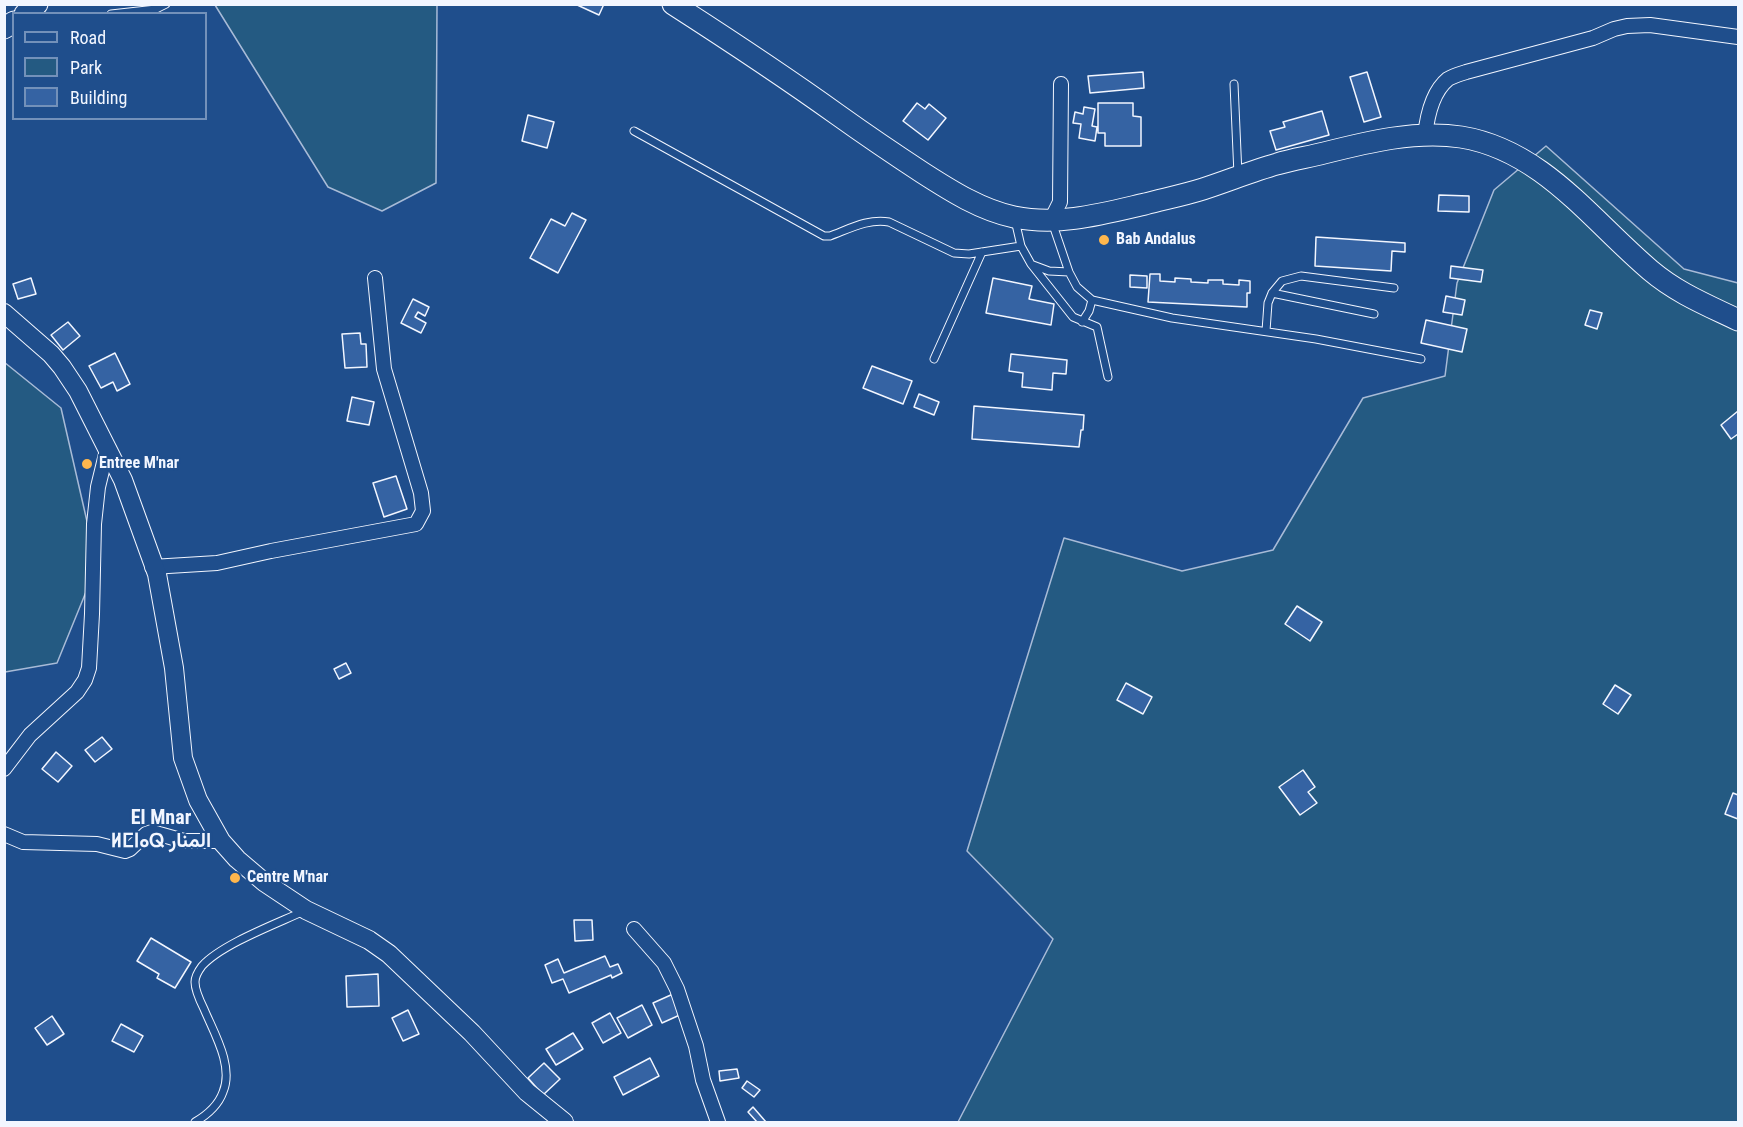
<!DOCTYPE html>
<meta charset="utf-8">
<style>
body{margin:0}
#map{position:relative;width:1743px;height:1127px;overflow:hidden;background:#1f4e8c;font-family:"Roboto Condensed",sans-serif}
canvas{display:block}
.frame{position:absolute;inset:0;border:6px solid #f2f6ff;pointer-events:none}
.legend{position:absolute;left:12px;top:12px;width:195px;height:108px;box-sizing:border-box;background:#1f4e8c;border:2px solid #7391ba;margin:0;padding:8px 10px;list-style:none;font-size:18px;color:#f2f6ff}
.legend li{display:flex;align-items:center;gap:12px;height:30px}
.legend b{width:30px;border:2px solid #7391ba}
</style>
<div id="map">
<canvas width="1743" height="1127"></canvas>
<div class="frame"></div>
<ul class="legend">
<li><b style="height:8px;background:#1f4e8c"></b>Road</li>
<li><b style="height:16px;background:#245a82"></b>Park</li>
<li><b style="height:16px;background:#3563a3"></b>Building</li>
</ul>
</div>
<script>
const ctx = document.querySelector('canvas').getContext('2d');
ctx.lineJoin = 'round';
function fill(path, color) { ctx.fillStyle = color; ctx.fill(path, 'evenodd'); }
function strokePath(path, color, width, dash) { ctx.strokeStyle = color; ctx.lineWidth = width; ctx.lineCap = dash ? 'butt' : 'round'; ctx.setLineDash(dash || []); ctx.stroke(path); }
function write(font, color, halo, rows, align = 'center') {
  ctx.font = font + ' "Roboto Condensed",Vazirmatn,"Noto Sans Tifinagh",sans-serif'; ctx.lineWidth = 4.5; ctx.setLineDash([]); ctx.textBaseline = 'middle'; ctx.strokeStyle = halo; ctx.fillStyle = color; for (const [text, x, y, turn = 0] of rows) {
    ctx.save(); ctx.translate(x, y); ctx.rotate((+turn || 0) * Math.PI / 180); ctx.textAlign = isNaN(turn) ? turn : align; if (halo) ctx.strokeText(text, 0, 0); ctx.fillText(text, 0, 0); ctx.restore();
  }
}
const green = new Path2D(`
 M215 5H437L436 183 382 211 328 187Z
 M1546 146 1684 269 1738 283V1122H958L1053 939 967 851 1064 538 1182 571 1273 550 1363 398 1445 376 1457 283 1494 190Z
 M4 362 61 408 97 565 57 663 5 672Z`);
const building = new Path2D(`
 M575 4H604L599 15Z
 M1143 72 1144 88 1090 93 1088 76Z
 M1367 72 1381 117 1364 122 1350 77Z
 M917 103 925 109 929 104 946 118 928 140 903 121Z
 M1098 103H1133V116L1141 117V146H1105V133H1098Z
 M1084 107 1095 109 1092 126 1097 127 1095 141 1079 138 1081 124 1073 123 1075 112 1083 114Z
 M1322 111 1329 135 1276 150 1270 131 1285 127 1283 122Z
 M528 115 554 122 547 148 522 141Z
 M1439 195 1469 196V212L1438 211Z
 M572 213 586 220 558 273 530 258 551 219 565 226Z
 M1316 237 1405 243V252L1392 251 1391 271 1315 266Z
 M1451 266 1483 270 1481 282 1450 278Z
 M1150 274H1160V281L1175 282V278L1191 279V282L1208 283V280H1223V284L1239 285V280L1250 281V293H1247V307L1148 302Z
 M1130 275 1147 276V288L1130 287Z
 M31 278 36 294 18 299 13 284Z
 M993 278 1032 286 1029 299 1054 304 1051 325 986 313Z
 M1446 296 1465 300 1462 315 1443 312Z
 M413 299 429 307 425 316 418 312 415 317 426 323 421 333 401 323Z
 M1590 310 1602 313 1597 329 1585 325Z
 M1426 320 1467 329 1462 352 1421 343Z
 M68 322 80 336 63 350 51 335Z
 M360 333 361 344H366L367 367 345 368 342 334Z
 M115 353 130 384 117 391 113 382 101 388 89 366Z
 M1011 354 1067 360 1066 374 1053 373 1052 390 1022 387 1023 373 1009 371Z
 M872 366 912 381 903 404 863 388Z
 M919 394 939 402 934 415 914 407Z
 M352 397 374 402 369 425 347 421Z
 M974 406 1084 415 1083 430H1081L1079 447 972 439Z
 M1738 411V434L1731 439 1721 425Z
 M396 476 407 509 384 517 373 483Z
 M1297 606 1322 622 1310 641 1285 624Z
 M346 663 351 673 339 679 334 669Z
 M1126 683 1152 697 1143 714 1117 700Z
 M1615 685 1631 695 1618 714 1603 704Z
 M102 737 112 749 95 762 85 750Z
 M56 752 72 766 58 782 42 769Z
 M1303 770 1315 787 1308 792 1317 803 1300 815 1279 787Z
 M1733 793 1738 795V819L1725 814Z
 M574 920H592L593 940 575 941Z
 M151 938 191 962 175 988 157 978 159 974 137 961Z
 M605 956 610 967 618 964 622 973 612 978 611 975 569 993 563 979 552 983 545 965 558 959 564 973Z
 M378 974 379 1006 347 1007 346 976Z
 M673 994 682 1014 662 1023 653 1003Z
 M642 1005 652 1025 628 1038 617 1018Z
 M408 1010 419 1034 403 1041 392 1018Z
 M610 1013 621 1033 603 1043 592 1023Z
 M52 1016 64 1034 47 1045 35 1028Z
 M121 1024 143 1036 134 1052 112 1041Z
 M573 1033 583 1049 556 1065 546 1049Z
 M650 1058 659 1076 623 1095 614 1077Z
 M544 1063 560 1079 543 1095 528 1078Z
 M737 1069 739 1078 720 1081 719 1071Z
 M747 1081 760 1090 754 1097 742 1088Z
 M753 1107 766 1122H757L748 1112Z`);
const lane = new Path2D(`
 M111 14 156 9 166 4
 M1234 84 1238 175
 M634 131 824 236H830C849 229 869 218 889 222L954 253 969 254 1021 246
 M1015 220 1021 246 1031 264 1073 317 1097 327 1108 377
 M1052 222 1069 272 1077 287 1092 300 1172 318 1316 339 1421 359
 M1033 265 1049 271 1069 272
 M1272 293 1374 314
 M1082 322 1089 311 1092 300
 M1266 331 1268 303 1272 293 1282 281 1301 276 1394 288
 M934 359 982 252
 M195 1122C207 1115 218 1106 223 1092 234 1066 214 1033 204 1009 200 1001 195 991 195 982 195 977 199 970 202 966 222 944 276 924 304 911`);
const street = new Path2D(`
 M1425 136C1427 117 1432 92 1448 79 1453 76 1460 74 1466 72L1593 38 1614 29 1627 26 1650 25 1738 37
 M1051 220 1060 202 1061 84
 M152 567 217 563 271 551 416 524 423 511 421 493 384 369 375 278
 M4 769 30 735 77 692 85 680 89 668 92 614 94 524 98 487 107 450
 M4 834 23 842 97 844 125 851 130 849 146 834 152 832 184 841H221
 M634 929 664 963 677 989 696 1046 703 1080 718 1122`);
const secondary = new Path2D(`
 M4 313 51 354 62 367 78 391 123 480 157 574 174 668 183 758 198 800 221 841 237 859 264 882 306 910 369 940 389 954 472 1033 527 1092 564 1122`);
const primary = new Path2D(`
 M673 4C729 40 785 77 838 115 866 135 894 154 923 173 951 191 981 210 1014 217 1059 226 1102 214 1145 204 1164 199 1184 195 1203 189 1228 181 1252 171 1277 164 1293 159 1309 157 1324 153 1368 142 1416 130 1461 137 1542 150 1591 220 1650 270 1677 293 1707 305 1738 320
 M25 14 37 4
 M4 28 14 22`);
const markers = [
 [1104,240,6,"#ffb74d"],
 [87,464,6,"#ffb74d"],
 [235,878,6,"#ffb74d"]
];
const poiNames = [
 ["Bab Andalus",1116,240],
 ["Entree M'nar",99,464],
 ["Centre M'nar",247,878]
];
const quarterNames = [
 ["El Mnar",161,819],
 ["ⵍⵎⵏⴰⵕ المنار",161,842]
];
fill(green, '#245a82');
strokePath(green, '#a8bbd7', 1.5);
fill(building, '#3563a3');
strokePath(building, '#f2f6ff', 1.5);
strokePath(lane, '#f2f6ff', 9);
strokePath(street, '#f2f6ff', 16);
strokePath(secondary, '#f2f6ff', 20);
strokePath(primary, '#f2f6ff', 23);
strokePath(lane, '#1f4e8c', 7);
strokePath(street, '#1f4e8c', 14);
strokePath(secondary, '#1f4e8c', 18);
strokePath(primary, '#1f4e8c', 21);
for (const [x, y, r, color] of markers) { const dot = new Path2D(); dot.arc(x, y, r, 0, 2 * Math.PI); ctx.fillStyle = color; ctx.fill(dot); strokePath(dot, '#1f4e8c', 2); }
write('bold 16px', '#f2f6ff', '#1f4e8c', poiNames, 'left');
write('bold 20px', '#f2f6ff', '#1f4e8c', quarterNames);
</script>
